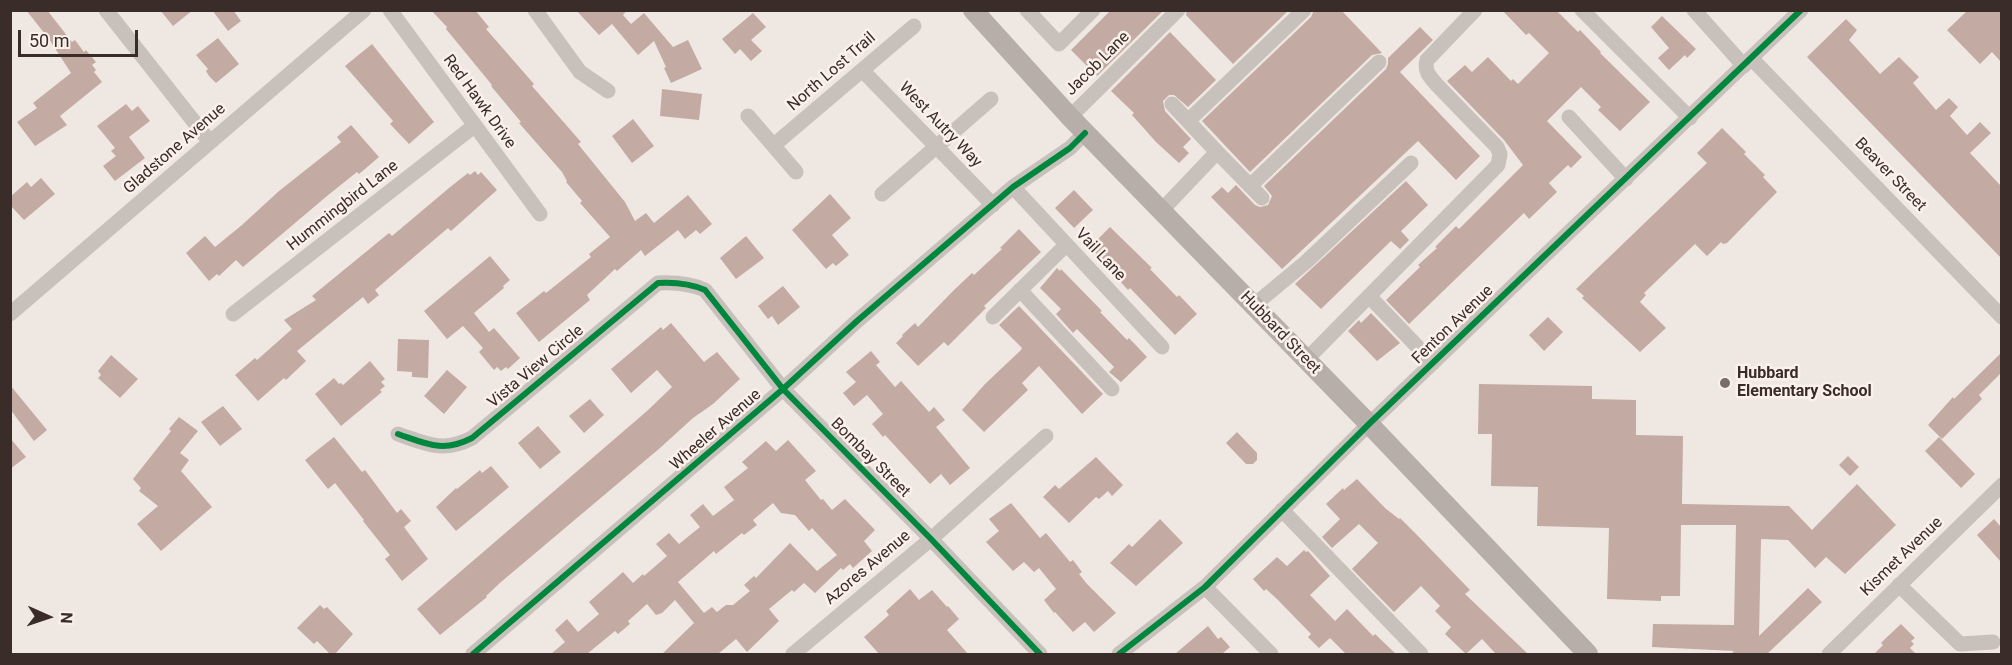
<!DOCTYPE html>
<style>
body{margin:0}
#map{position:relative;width:2012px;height:665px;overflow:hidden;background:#efe8e2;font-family:Roboto,sans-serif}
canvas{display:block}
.frame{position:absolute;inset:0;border:12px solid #392c29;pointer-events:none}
.north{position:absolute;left:18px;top:587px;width:60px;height:60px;-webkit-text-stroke:4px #fbf1ea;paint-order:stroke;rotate:93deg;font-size:16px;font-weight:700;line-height:24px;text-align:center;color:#392c29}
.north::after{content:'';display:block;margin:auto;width:21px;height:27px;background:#392c29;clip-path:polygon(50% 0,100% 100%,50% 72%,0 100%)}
.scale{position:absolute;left:18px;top:30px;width:120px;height:27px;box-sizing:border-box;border:3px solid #392c29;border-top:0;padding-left:8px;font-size:18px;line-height:21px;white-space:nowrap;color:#392c29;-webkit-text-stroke:4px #fbf1ea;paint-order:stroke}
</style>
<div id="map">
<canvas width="2012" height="665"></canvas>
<div class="frame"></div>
<div class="north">N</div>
<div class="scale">50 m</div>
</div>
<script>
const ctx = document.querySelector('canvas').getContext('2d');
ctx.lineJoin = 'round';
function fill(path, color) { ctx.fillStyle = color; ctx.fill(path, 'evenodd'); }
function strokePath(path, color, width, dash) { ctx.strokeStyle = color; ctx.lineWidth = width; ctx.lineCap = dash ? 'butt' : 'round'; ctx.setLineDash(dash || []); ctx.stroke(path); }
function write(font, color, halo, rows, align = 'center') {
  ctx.font = font + ' Roboto,sans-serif'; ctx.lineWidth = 5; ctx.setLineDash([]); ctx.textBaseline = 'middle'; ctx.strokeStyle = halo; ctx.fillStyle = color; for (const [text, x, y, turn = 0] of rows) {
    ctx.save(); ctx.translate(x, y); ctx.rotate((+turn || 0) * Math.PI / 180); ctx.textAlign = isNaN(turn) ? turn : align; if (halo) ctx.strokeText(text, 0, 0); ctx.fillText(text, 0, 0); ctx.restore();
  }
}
const building = new Path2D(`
 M26 10H47L72 42 75 40 84 52 86 50 96 62 92 65 96 70 94 72 102 82 60 116 67 125 35 146 17 122 37 108 33 103 71 73 49 39Z
 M160 10H193L173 26Z
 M212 10H233L241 21 228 31Z
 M431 10H475L489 27 486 29 534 84 532 86 581 142 578 144 625 202 635 221 646 213 654 223 688 195 712 224 700 234 696 230 685 239 678 230 645 256 641 250 617 271 615 269 587 295 590 300 539 342 516 313 544 291 546 293 591 257 589 254 610 237 580 203 582 201 566 182 567 181 562 172 519 123 521 122 491 86 492 85 446 29 447 27Z
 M576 10H627L623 15 631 24 644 13 673 47 688 40 702 69 671 83 664 68 666 67 654 41 638 55 612 24 599 35Z
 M1111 10H1164L1097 76 1071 50Z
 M1187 10H1289L1233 64 1186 15Z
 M1314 10H1341L1382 53 1372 55 1250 172 1202 121 1311 17Z
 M1502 10H1556L1578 32 1580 30 1601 52 1600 53 1650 102 1620 131 1598 110 1601 107 1581 87 1547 121 1582 157 1571 168 1568 165 1549 183 1557 192 1529 219 1524 213 1409 324 1386 300 1420 267 1418 265 1437 248 1435 247 1456 226 1459 229 1523 165 1504 140 1447 81 1465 65 1472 72 1488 57 1511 81 1513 79 1518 84 1549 53 1529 33 1526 35Z
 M1968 10H2001V62L1992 52 1980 64 1947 30Z
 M753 13 766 27 751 40 762 51 751 61 740 49 735 54 722 39Z
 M1662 16 1696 49 1687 58 1685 55 1669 70 1658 58 1669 48 1651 27Z
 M1846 19 1857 30 1849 40 1880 74 1899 57 1919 77 1913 83 1936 110 1949 98 1958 107 1950 116 1967 135 1980 122 1991 133 1970 153 2001 186V258L1807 57Z
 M1420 27 1433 40 1400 72 1480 156 1456 180 1418 141 1282 269 1211 197 1222 187 1228 193 1236 185 1255 205 1260 207 1268 205 1272 196 1264 186 1386 69 1388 64V58Z
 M1170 32 1216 80 1188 107 1174 95H1169L1163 101 1165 111 1191 139 1183 147 1189 153 1179 163 1156 142 1132 115 1134 113 1111 91Z
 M218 38 239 64 216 83 209 76 206 71 208 69 196 55Z
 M372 44 434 122 409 144 390 124 393 121 345 66Z
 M662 89 702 94 699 120 660 116Z
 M126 104 132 111 138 106 150 121 129 137 145 158 115 181 103 166 116 156 111 151 115 148 97 126Z
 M633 119 654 146 632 163 612 136Z
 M351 125 379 157 359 174 357 172 327 196 243 267 236 260 219 276 217 274 209 281 186 253 205 236 215 247 242 225 279 191 341 142 337 137Z
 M1722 128 1746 152 1744 154 1765 175 1763 177 1777 192 1727 243 1723 244 1721 242 1707 256 1695 244 1644 293 1646 295 1640 302 1666 328 1640 352 1582 298 1584 296 1576 289 1707 163 1697 153Z
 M475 171 478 175 481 172 497 190 451 231 448 228 375 290 379 295 368 304 363 297 297 351 306 361 286 380 284 378 258 401 235 375 255 358 257 360 292 329 284 320 316 300 312 296 389 233 392 236 449 188 468 173 470 175Z
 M41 178 55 194 24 220 10 205V197L27 182 31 187Z
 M1406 181 1428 205 1401 231 1409 240 1400 249 1391 241 1321 309 1295 284Z
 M1074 190 1093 210 1074 228 1055 208Z
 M830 194 851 218 832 235 849 255 836 266 833 263 826 269 792 230Z
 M1110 227 1152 268 1150 269 1177 297 1179 295 1197 314 1175 335 1130 288 1128 290 1119 280 1117 282 1109 273 1112 270 1090 247Z
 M1019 229 1041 252 984 306 986 308 948 346 944 342 918 366 896 343 903 336 902 335 915 323 918 327 953 291 972 273 974 275 1002 249 1000 248Z
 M746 236 764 258 736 279 720 258Z
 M490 256 510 280 503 286 504 288 474 313 489 332 494 328 520 358 508 369 506 367 501 371 497 367 494 370 479 352 483 348 463 326 447 339 424 311Z
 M1057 268 1060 271 1061 269 1102 311 1100 312 1127 340 1129 338 1147 357 1121 382 1109 372 1114 367 1077 329 1073 333 1056 314 1061 309 1040 288Z
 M783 286 800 307 778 325 772 316 768 319 758 306Z
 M1019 306 1103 394 1082 414 1039 366 1022 383 1028 390 984 432 962 410 985 384 1021 350 1022 348 999 325Z
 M1371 313 1400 343 1377 361 1348 331 1359 320 1361 323Z
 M1548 317 1563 332 1544 351 1529 335Z
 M671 323 704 362 717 352 740 379 713 404 693 418 660 448 501 582 486 596 487 597 440 635 417 609 647 411 672 387 657 370 631 393 611 369 661 327 663 330Z
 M398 339 429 340 428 378 412 377V372L397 371Z
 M871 351 880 362 876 365 895 387 901 381 929 412 934 407 945 420 936 427 970 468 950 485 941 474 930 484 885 435 883 437 872 424 883 414 867 395 854 406 843 393 856 382 846 372Z
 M2001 353V373L1979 395 1982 399 1942 439 1928 425 1953 397 1954 399Z
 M111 355 138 379 120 398 98 378 101 375 98 371Z
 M370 361 385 379 381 382 385 386 380 390 382 392 341 426 315 394 334 378 339 384 341 383 343 385Z
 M447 370 467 387 444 414 424 396Z
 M1479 384 1592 386V399L1636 400V435L1683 436 1682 504 1789 506 1812 530 1857 484 1896 525 1845 574 1826 557 1815 568 1788 540 1761 539 1759 636 1808 588 1822 602 1767 654H1731L1734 651 1652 647 1653 624 1734 625 1736 525H1681L1680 596H1661V601L1607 599 1609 528 1537 526 1538 487 1491 486 1492 434H1478Z
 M10 385 47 430 34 441 10 409Z
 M590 399 604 415 584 433 569 416Z
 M223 406 242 429 220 446 201 422Z
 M179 417 198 431 180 453 189 460 181 471 212 507 161 551 137 524 158 506 139 491 141 488 133 479 171 431 169 429Z
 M538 426 561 452 540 469 518 443Z
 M1237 432 1257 453V460L1253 464H1246L1226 443Z
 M334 437 362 472 365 470 397 513 401 509 411 521 404 527 428 559 402 581 385 559 390 555 363 521 364 520 335 483 328 489 305 460Z
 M1939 437 1975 474 1961 488 1925 451Z
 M10 438 26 457 10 469Z
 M788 440 816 471 805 480 821 500 823 499 832 510 845 499 875 530 864 541 872 551 853 568 850 564 843 570 841 568 815 593 804 583 794 592 792 590 769 609 779 621 747 652 736 639 718 654H662L694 623 675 600 662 613 656 615 647 604 628 621 630 624 618 634 615 631 587 654H551L565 642 555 630 567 619 578 632 599 614 589 602 623 572 633 583 643 574 644 576 667 556 656 544 669 533 679 544 700 527 690 515 703 504 713 516 734 500 724 487 748 468 742 462 766 441 776 451ZM773 503 781 513 795 515 809 531 812 528 837 555 817 571 790 543 756 578 754 576 744 585 750 591 733 605H726L717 612 712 607 704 613 678 582 714 551 716 554 742 533 744 535 757 525 753 520Z
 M1848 456 1859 467 1850 476 1839 465Z
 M1096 457 1123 485 1112 496 1108 491 1099 499 1096 497 1069 523 1043 497 1055 485 1059 489Z
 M491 466 509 487 456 531 436 507 456 488 457 489 480 470 482 473Z
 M1357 479 1385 508 1399 519 1400 518 1418 536 1470 590 1465 594 1528 654H1496L1482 639 1466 654 1445 634 1451 627 1435 611 1440 606 1421 586 1394 612 1352 569 1378 543 1359 524 1332 548 1322 537 1340 519 1326 504 1343 488 1344 490Z
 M1011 503 1040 538 1046 533 1070 562 1073 560 1082 572 1079 574 1087 584 1116 613 1094 632 1085 622 1073 632 1055 612 1054 613 1044 600 1056 589 1039 568 1034 572 1024 562 1013 571 986 542 999 531 989 519Z
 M1160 519 1183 543 1136 586 1110 563 1129 544 1132 547Z
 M1994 519 2001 527V562L1977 535Z
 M1304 550 1306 552 1308 551 1330 576 1310 595 1335 621 1347 609 1373 636 1375 634 1396 654H1346L1330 638 1319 648 1308 637 1311 634 1277 599 1266 589 1264 591 1253 579 1277 557 1287 566Z
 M910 589 919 600 932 590 947 607 948 606 959 619 947 630 968 654H879L864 637 889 615 886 611Z
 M320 605 324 609 327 607 353 634 335 654H330L317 641 314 644 297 628Z
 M1901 624 1915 638 1911 641 1914 644 1910 648 1916 654H1874L1883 645 1881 643 1886 638Z
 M1208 626 1218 639 1221 637 1230 647 1222 654H1175Z`);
const minor = new Path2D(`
 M106 10 210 142
 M390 10 540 214
 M535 10 580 72 608 91
 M1027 10 1059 44 1093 10
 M1582 10 1690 118
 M1694 10 1744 66
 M1752 59 2002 317
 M862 70 993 205
 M748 116 796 172
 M1070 117 1178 10
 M1569 117 1626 179
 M1188 121 1304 10
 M774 145 914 26
 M1217 152 1262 198
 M1250 186 1379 62
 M1013 187 1162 347
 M882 194 991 99
 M1161 211 1217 152 1172 104
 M1020 290 1112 389
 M1369 296 1433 363
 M1253 306 1306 262 1411 163
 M10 314 364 10
 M233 314 474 126
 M993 317 1066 245
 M1306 360 1498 165 1500 154 1497 147 1437 85C1429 76 1424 71 1427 60L1475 10
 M398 434C427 444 443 453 472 438L658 283C675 282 689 283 705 290L783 389 931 539 1040 654
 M1282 510 1421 654
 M1899 585 1960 644 1993 642
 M1205 587 1271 654
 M473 654 783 389 857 321 1013 187 1070 148 1085 133
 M793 654 931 539 1046 436
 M1119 654 1205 587 1369 424 1801 10
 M1829 654 2002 485`);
const major = new Path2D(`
 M973 10 1070 117 1369 424 1588 654`);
const cycleway = new Path2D(`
 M398 434C427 444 443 453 472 438L658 283C675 282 689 283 705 290L783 389 931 539 1040 654
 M473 654 783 389 857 321 1013 187 1070 148 1085 133
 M1119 654 1205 587 1369 424 1801 10`);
const markers = [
 [1725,383,6,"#796e6a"]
];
const streetNames = [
 ["Jacob Lane",1098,64,-45],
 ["North Lost Trail",832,72,-41],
 ["Red Hawk Drive",479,102,54],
 ["West Autry Way",940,125,46],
 ["Gladstone Avenue",175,149,-41],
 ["Beaver Street",1890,175,46],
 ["Hummingbird Lane",343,206,-38],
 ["Vail Lane",1100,255,47],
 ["Fenton Avenue",1453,325,-44],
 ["Hubbard Street",1280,333,46],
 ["Vista View Circle",536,367,-40],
 ["Wheeler Avenue",716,430,-41],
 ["Bombay Street",870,458,45],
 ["Kismet Avenue",1902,557,-44],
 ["Azores Avenue",868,568,-40]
];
const poiNames = [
 ["Hubbard",1737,374],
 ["Elementary School",1737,392]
];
fill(building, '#c3aaa3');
strokePath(minor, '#c8c0bb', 15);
strokePath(major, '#b7aeaa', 20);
strokePath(cycleway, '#00873e', 6);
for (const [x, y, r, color] of markers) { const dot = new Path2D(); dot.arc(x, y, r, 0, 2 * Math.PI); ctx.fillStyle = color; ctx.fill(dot); strokePath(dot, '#fbf1ea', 2); }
write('16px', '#392c29', '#fbf1ea', streetNames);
write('bold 16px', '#392c29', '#fbf1ea', poiNames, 'left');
</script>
